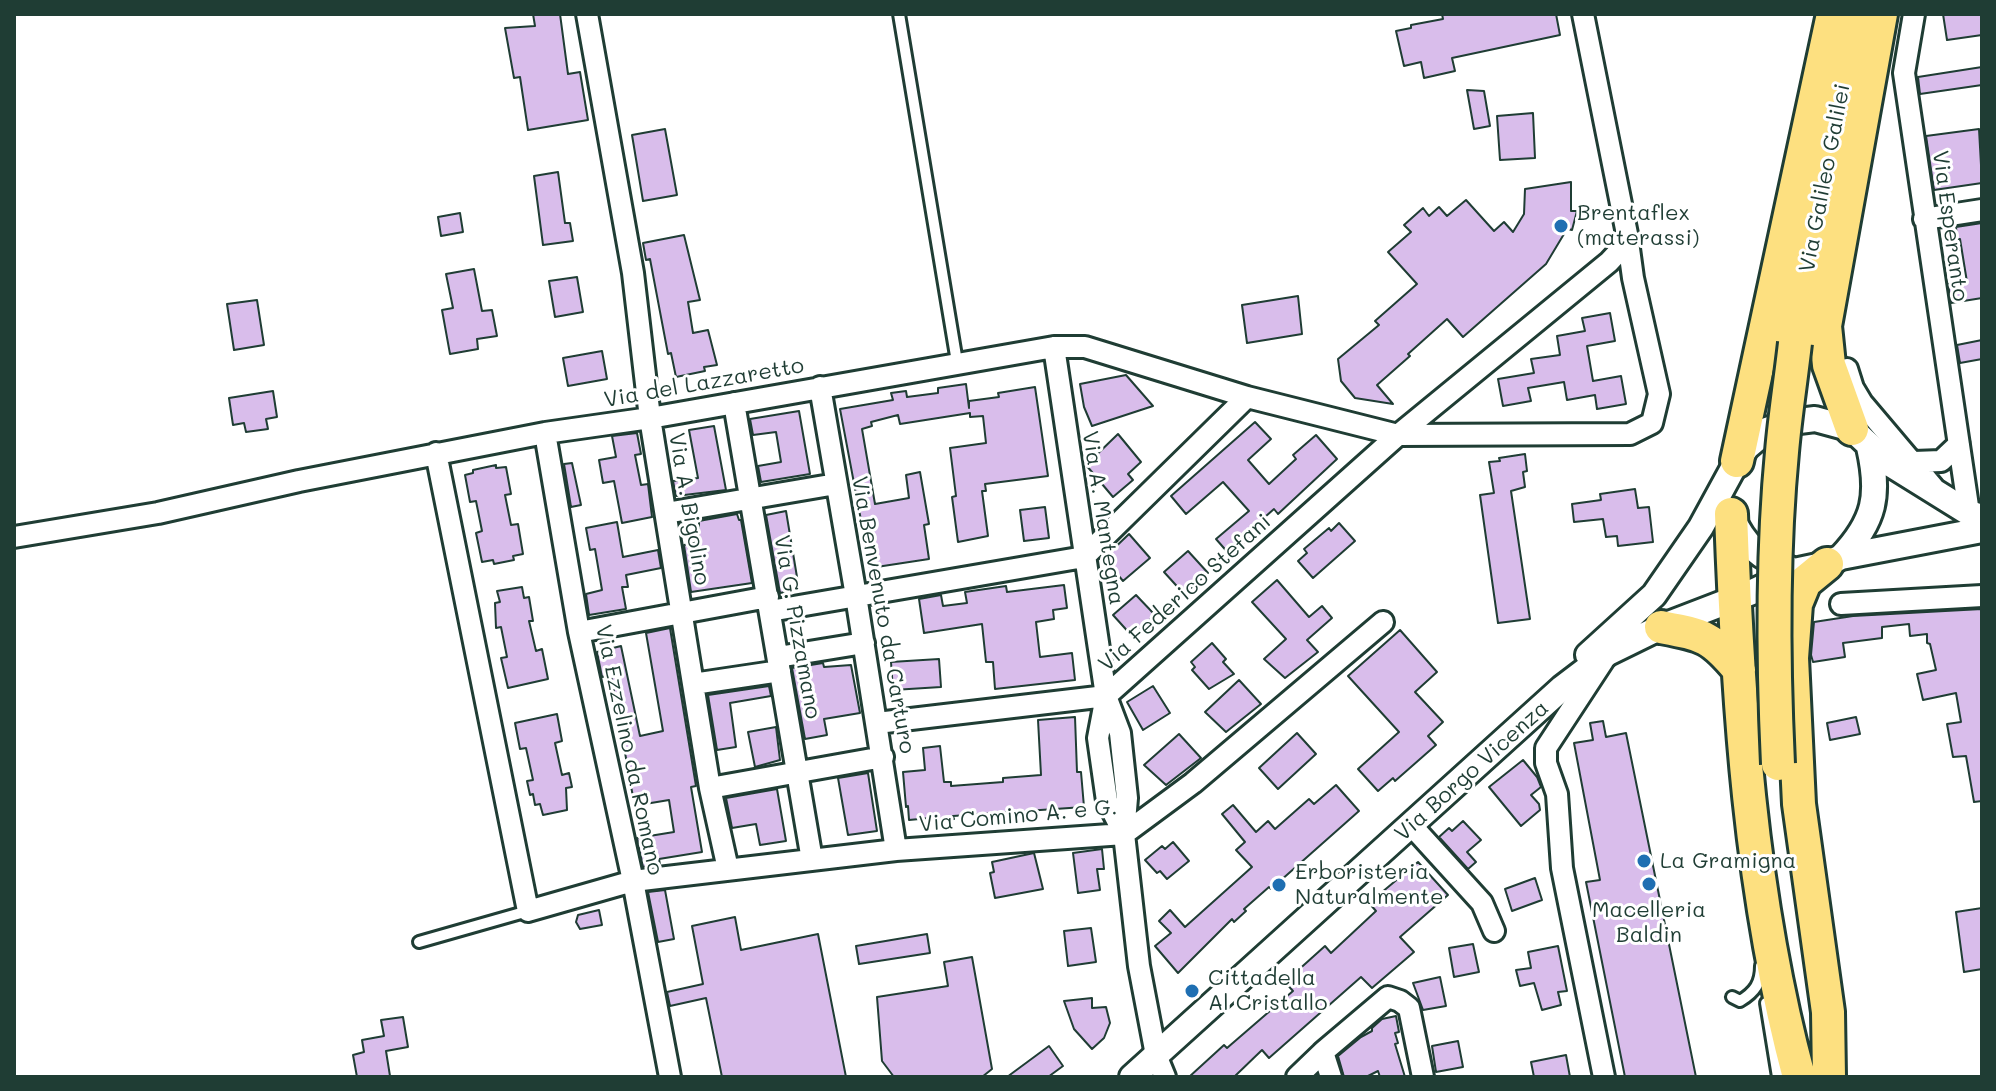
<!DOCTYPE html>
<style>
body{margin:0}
#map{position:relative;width:1996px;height:1091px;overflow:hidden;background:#fff;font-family:Mali,sans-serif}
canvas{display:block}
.frame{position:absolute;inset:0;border:16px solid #1f3d34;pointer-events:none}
</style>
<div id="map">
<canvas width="1996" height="1091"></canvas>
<div class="frame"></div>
</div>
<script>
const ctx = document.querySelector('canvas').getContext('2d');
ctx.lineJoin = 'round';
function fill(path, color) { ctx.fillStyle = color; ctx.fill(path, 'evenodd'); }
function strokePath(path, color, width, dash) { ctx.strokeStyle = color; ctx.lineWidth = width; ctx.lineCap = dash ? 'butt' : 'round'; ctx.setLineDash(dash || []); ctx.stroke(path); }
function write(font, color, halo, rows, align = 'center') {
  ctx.font = font + ' Mali,sans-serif'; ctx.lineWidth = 6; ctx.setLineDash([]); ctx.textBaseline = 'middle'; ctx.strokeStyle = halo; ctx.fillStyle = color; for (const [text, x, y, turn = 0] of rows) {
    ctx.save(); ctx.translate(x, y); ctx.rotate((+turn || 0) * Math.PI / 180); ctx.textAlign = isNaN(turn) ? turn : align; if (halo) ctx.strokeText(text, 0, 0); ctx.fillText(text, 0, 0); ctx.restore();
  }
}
const building = new Path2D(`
 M533 14H560L568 74 580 72 588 120 528 130 520 77 514 78 505 28 535 26Z
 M1442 14H1556L1560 35 1452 58 1455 71 1424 78 1421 62 1404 66 1396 31 1411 28V25L1443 19Z
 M1943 14H1982V35L1947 40Z
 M1982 67V85L1920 94 1918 77Z
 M1467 90 1484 91 1490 126 1474 129Z
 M1533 113 1535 158 1500 160 1497 116Z
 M665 129 677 195 643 201 632 135Z
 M1979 129 1982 183 1934 190 1926 136Z
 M558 172 565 223H570L573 241 543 245 534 176Z
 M1571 182V211H1577L1572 230 1567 229 1546 264 1463 337 1447 319 1408 354 1410 356 1377 385 1393 404 1355 398 1341 381 1338 359 1379 325 1375 321 1417 284 1388 252 1411 232 1404 225 1423 208 1429 216 1439 207 1447 216 1466 200 1494 231 1504 222 1513 232 1524 214 1525 189Z
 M460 213 463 232 441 236 438 217Z
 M1982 223V298L1951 303 1948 284 1967 282 1960 239H1957L1956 227Z
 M684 235 700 300 688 302 693 333 708 330 717 365 704 367 705 371 676 377 671 353 668 354 650 259 646 260 643 243Z
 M474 269 482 311 492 310 497 336 477 339 478 349 450 354 442 310 453 308 446 274Z
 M577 277 583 312 555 317 549 281Z
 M1298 296 1302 334 1247 343 1242 305Z
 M257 300 264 345 234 350 227 304Z
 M1610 313 1615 341 1587 346 1593 381 1621 376 1626 404 1597 409 1595 395 1567 400 1564 382 1528 388 1531 401 1503 406 1498 379 1534 373 1531 359 1560 355 1557 336 1585 331 1582 318Z
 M1982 340V359L1960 363 1957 345Z
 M602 351 607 379 568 386 563 358Z
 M1126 375 1153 406 1092 426 1084 407 1080 384Z
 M966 384 969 408V401L999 397 998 393 1035 387 1048 476 985 484 986 491H982L988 536 958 542 952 497 956 496 950 448 986 443 983 416 970 417V413L900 424 898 415 871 422 872 426 862 429 875 504 909 498 906 475 920 472 929 524 924 525 929 559 870 568 840 409 893 400 891 393 906 391 907 397 938 393V388Z
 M273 391 277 417 266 419 268 429 246 432 244 423 233 425 229 398Z
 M799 411 810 474 761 482 758 466 781 462 776 432 753 435 750 419Z
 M1255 422 1271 439 1248 460 1269 484 1296 459 1293 455 1316 435 1337 459 1278 514 1274 509 1249 531 1253 536 1230 555 1216 539 1249 511 1223 482 1186 514 1171 496Z
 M714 426 726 490 676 496 673 481 698 478 689 430Z
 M637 433 641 454 635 455 641 485 648 484 652 517 622 523 614 481 603 483 599 460 616 457 612 436Z
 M1118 434 1141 462 1128 474 1133 480 1113 497 1086 465Z
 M1525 454 1527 471 1523 472 1525 487 1511 491 1530 619 1498 623 1480 495 1494 493 1489 462 1500 461 1499 458Z
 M572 463 581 505 571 507 564 464Z
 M496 465V468L506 467 511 494 505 495 511 525 518 524 523 554 513 556 514 560 494 564 493 560 482 562 476 533 482 531 476 501 470 502 465 475 473 473V470Z
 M1635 489 1638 508 1649 507 1653 542 1618 546 1617 536 1606 537 1603 519 1574 522 1572 504 1601 500 1600 494Z
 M1045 507 1049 538 1024 541 1020 510Z
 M786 511 799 589 780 593 766 515Z
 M737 514 739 520H741L752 583 691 592 684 545 699 542V521Z
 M617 522 623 557 658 550 661 568 626 575 628 587H622L626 609 589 615 586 594 602 590 595 549 590 550 586 528Z
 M1339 523 1355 541 1313 578 1298 561 1307 553 1304 549 1329 528 1331 531Z
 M1129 534 1150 558 1123 581 1104 558Z
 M1188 551 1208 573 1184 594 1164 572Z
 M1277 580 1309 617 1322 606 1332 618 1307 640 1318 652 1285 678 1264 659 1286 639 1252 602Z
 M1064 585 1067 608 1053 610 1054 619 1036 622 1040 657 1072 653 1075 680 995 689 993 662H986L982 624 924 633 919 599 941 595 943 606 967 603 965 592 1006 586 1007 592Z
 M522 587 524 598 529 597 533 621H529L536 651 542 649 548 679 508 688 501 658 507 657 501 627 496 628 495 603 500 602 497 591Z
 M1136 595 1155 615 1132 636 1113 615Z
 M1982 609V801L1974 802 1966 756 1953 757 1947 724 1961 722 1956 693 1923 700 1917 674 1936 670 1930 644 1927 643V634L1910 636 1909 624 1882 627V638L1843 643 1845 657 1813 662 1811 655 1814 622 1853 616Z
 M670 628 696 786 691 787 702 852 659 859 660 865 643 867 637 838 674 832 669 800 645 804 644 795 633 797 611 675 602 677 597 652 621 646 640 736 663 731 646 633Z
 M1400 630 1437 672 1415 692 1443 722 1428 736 1436 745 1395 781 1393 778 1378 791 1358 769 1399 732 1348 676Z
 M1212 643 1226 659 1223 662 1234 674 1209 689 1192 670 1195 667 1191 662Z
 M939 659 941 687 893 690 891 662Z
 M823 663 824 667 851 665 860 713 824 719 827 735 805 739 792 668Z
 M1239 680 1261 704 1226 732 1205 712Z
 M769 686 771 696 730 703 736 747 717 750 708 695Z
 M1153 686 1170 713 1143 730 1127 702Z
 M557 714 562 741 555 743 562 775 569 773 572 787 566 788 567 810 543 815 540 804 535 805 533 794 530 795 527 781 533 780 526 748 520 749 515 723Z
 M1075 717 1077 772H1081L1084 807 953 816 954 819 930 821V818L909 820 908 806 906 807 903 772 925 770 923 748 940 746 944 782H951V786L1003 782V778L1041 775 1038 720Z
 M1856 717 1860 734 1830 740 1827 723Z
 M1603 721 1606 737 1626 733 1696 1077H1625L1586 882 1600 880 1574 743 1593 740 1590 723Z
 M776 727 780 760 755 767 748 732Z
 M1297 733 1316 754 1278 789 1259 768Z
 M1179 734 1201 758 1166 785 1144 765Z
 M1523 760 1537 777 1541 787 1531 795 1539 804 1540 810 1521 826 1489 787Z
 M868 773 877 831 848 835 838 778Z
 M1336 785 1359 811 1271 889 1269 887 1244 909 1246 911 1234 922 1232 919 1178 973 1155 946 1171 933 1159 921 1170 910 1185 927 1252 867 1236 850 1245 842 1222 814 1233 805 1256 832 1268 821 1275 829 1309 799 1314 804Z
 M777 789 786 841 760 845 756 824 732 828 726 798Z
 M1463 821 1481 840 1467 852 1476 862 1468 869 1439 837 1449 828 1452 831Z
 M1173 842 1189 861 1167 879 1160 871 1157 873 1145 860 1162 846 1165 849Z
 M1102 849 1104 869H1097L1100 890 1078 893 1073 853Z
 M1034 853 1043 889 995 898 990 873 994 872 992 862Z
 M1418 862 1448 895 1400 937 1414 952 1372 988 1361 977 1269 1058 1262 1050 1234 1077H1189L1224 1045 1227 1048 1293 991 1285 982 1325 946 1331 953 1376 911 1369 903Z
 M1535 878 1542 900 1512 911 1505 889Z
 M665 890 674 939 658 942 648 892Z
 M1982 908V969L1964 972 1956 912Z
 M599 910 602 925 580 929 576 922 578 915Z
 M735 917 741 950 818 934 846 1077H722L706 998 670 1006 667 992 703 984 692 926Z
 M1091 928 1096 962 1068 966 1064 931Z
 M927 934 930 953 859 964 856 946Z
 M1473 944 1479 972 1454 977 1449 948Z
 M1558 946 1567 991 1558 992 1561 1005 1542 1010 1534 983 1520 986 1516 970 1531 968 1528 952Z
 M972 957 992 1069 982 1077H894L882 1061 877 997 948 986 944 962Z
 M1440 977 1446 1006 1423 1010 1413 983Z
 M1092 998V1008L1106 1007 1110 1023 1104 1038 1092 1049 1074 1029 1064 1001Z
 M1396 1016 1399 1032 1395 1033 1398 1043 1395 1044 1405 1077H1380L1378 1071 1366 1077H1344L1338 1056 1361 1037 1372 1031V1028L1382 1019Z
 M403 1017 408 1047 386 1051 390 1076 357 1077 353 1055 364 1052 362 1040 384 1036 381 1020Z
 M1458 1041 1463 1067 1436 1072 1432 1046Z
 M1049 1046 1063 1066 1048 1077H1007Z
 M1566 1055 1570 1077H1534L1531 1062Z`);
const service = new Path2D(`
 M899 14 957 362
 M419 942 528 911
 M1732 997 1740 1001C1755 992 1761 983 1761 966
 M1766 1003 1778 1077`);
const minor = new Path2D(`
 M587 14 633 273 650 418 693 684 710 788 728 869
 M1914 14 1904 73 1969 513
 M1924 219 1982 210
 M1054 347 1106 696 1120 733 1127 798 1124 834 1139 966 1156 1055 1165 1077
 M1847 369 1853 388 1862 403 1933 487
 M820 387 856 596 896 850
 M734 403 812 860
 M545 433 579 632 633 881 670 1077
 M436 453 528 911 633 881 896 850 1124 834 1193 783 1383 622
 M1914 462 1941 461 1959 444
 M666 513 836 484
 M14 537 158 513 299 481 545 433 650 418 1054 347H1085L1247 397 1398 435 1630 434 1652 423 1659 394 1633 278 1627 234 1583 14
 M1841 604 1982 596
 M770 611 1084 557 1247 397
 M579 632 768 597
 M778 657 864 643
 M1603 661 1546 748V763L1557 794 1562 868 1604 1077
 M693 684 780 671
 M1106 696 1098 738 1107 801 1124 834
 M877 723 1106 696 1398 435 1609 262 1622 248 1627 234
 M710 788 883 757
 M1412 826 1482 903 1494 931
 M1323 1052 1388 997 1400 1001 1409 1008 1423 1077
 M1297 1077 1323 1052 1331 1077`);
const tertiary = new Path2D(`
 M1732 517C1744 544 1760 559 1788 568
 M1841 557C1875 521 1880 495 1869 447
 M1588 655 1654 595 1701 527 1737 461 1747 447 1767 430 1791 422 1815 419 1852 429 1887 462 1969 513 1982 517
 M1132 1077 1562 688 1608 653 1661 627 1752 592 1799 570 1827 564 1841 557 1982 530`);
const primary = new Path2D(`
 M1795 343 1817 211 1857 14
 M1852 429 1829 365 1825 326 1881 14
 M1737 461 1833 14
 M1731 514C1738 702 1750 895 1799 1077
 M1827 564 1805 582 1796 604 1792 658 1799 804 1828 1012 1829 1077
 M1661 627C1703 635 1711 636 1739 670`);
const primaryBridge = new Path2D(`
 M1778 764C1773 660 1772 556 1782 452 1785 416 1791 379 1795 343`);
const markers = [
 [1561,226,8,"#1f6fb2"],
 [1644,861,8,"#1f6fb2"],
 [1649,884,8,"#1f6fb2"],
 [1279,885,8,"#1f6fb2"],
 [1192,991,8,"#1f6fb2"]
];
const streetNames = [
 ["Via Galileo Galilei",1825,178,-79],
 ["Via Esperanto",1950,226,82],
 ["Via del Lazzaretto",704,383,-10],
 ["Via A. Bigolino",689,509,80],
 ["Via A. Mantegna",1103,518,81],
 ["Via Federico Stefani",1185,593,-42],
 ["Via Benvenuto da Carturo",883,615,80],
 ["Via G. Pizzamano",797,627,80],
 ["Via Ezzelino da Romano",629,750,78],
 ["Via Borgo Vicenza",1472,771,-42],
 ["Via Comino A. e G.",1018,816,-5]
];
const poiNames = [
 ["Brentaflex",1577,213],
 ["(materassi)",1577,238],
 ["La Gramigna",1660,861],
 ["Erboristeria",1295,872],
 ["Naturalmente",1295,897],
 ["Macelleria",1649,910,"center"],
 ["Baldin",1649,935,"center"],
 ["Cittadella",1208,978],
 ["Al Cristallo",1208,1003]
];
fill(building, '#d9bdeb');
strokePath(building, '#1f3d34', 2);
strokePath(service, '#1f3d34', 16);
strokePath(minor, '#1f3d34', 26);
strokePath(tertiary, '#1f3d34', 30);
strokePath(primary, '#1f3d34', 38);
strokePath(service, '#fff', 10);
strokePath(minor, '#fff', 20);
strokePath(tertiary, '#fff', 24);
strokePath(primary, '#fde080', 32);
strokePath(primaryBridge, '#1f3d34', 38, []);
strokePath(primaryBridge, '#fde080', 32);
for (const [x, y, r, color] of markers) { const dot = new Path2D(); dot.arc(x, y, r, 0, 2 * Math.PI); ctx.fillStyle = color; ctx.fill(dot); strokePath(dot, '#fff', 3); }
write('22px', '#1f3d34', '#fff', streetNames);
write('22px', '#1f3d34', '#fff', poiNames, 'left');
</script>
